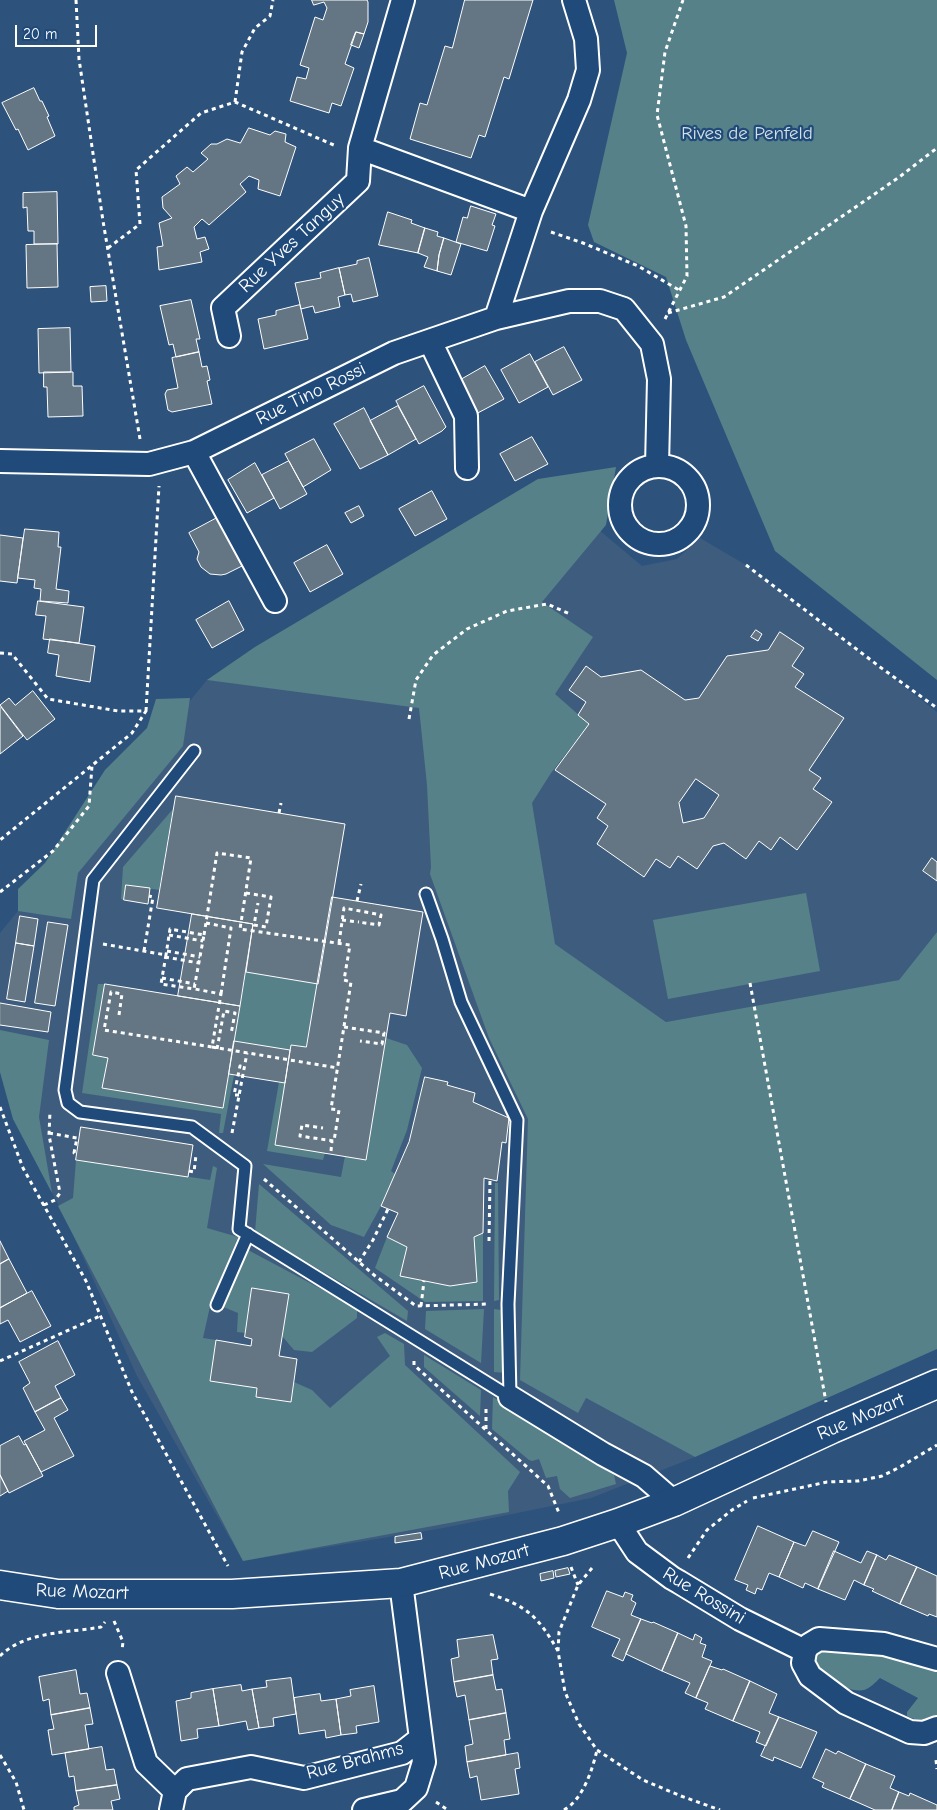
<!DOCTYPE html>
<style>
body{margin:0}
#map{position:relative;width:937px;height:1810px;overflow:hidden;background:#2d537c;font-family:"Comic Neue",sans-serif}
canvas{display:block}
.scale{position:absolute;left:15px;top:25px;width:82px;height:22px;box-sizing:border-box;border:2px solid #fff;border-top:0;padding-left:6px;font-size:15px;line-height:18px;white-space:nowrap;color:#fff;-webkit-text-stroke:4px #1f4a7a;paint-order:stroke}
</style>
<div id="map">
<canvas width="937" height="1810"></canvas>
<div class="scale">20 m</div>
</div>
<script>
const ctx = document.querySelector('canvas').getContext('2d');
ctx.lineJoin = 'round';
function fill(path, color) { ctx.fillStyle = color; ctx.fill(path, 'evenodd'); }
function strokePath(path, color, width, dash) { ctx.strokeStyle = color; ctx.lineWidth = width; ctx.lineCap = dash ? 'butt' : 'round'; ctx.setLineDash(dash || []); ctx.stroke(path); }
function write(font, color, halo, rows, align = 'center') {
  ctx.font = font + ' "Comic Neue",sans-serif'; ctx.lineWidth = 4.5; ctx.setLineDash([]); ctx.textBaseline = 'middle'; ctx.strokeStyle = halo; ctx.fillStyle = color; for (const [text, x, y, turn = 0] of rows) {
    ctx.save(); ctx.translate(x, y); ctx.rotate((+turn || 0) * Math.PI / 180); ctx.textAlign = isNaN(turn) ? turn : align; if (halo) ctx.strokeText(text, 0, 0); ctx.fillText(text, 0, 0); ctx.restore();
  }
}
const built = new Path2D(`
 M538 479 642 566 677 559 700 538 746 565 937 712V932L899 980 666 1022 489 898 542 1129 536 1371 695 1457 591 1498 443 1528 243 1561 137 1376 64 1215 13 1119 0 1072V933L207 680 255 647Z`);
const green = new Path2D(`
 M614 0H937V680L775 551 686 340 666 277 594 242 588 225 627 53Z
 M616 467 606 525 542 602 593 637 555 694 589 724 551 773 532 803 555 944 666 1022 899 980 937 932V1349L695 1457 586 1398 578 1413 520 1380 528 1119 489 1038 430 874 431 867 427 785 419 708 207 680 255 647 538 479Z
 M190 698 183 746 78 873 71 919 18 911V889L45 863 105 770 147 728 156 699Z
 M173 809 159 890 127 885 124 900 121 899 123 867Z
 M806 893 820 971 668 999 653 920Z
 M246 972 318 984 306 1047 292 1045 290 1050 234 1041Z
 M98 984H105L93 1055 108 1058 103 1088 223 1108 229 1074 234 1075 223 1133H219L221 1114 82 1093Z
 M0 1030 49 1040 39 1117 52 1193 13 1119 0 1072Z
 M386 1038 407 1045 422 1068 407 1130 391 1171 395 1174 381 1206 364 1237 331 1225 263 1164 341 1177 345 1156 366 1160Z
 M279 1082 285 1083 275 1144 325 1153 323 1160 267 1151Z
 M76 1160 210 1180 213 1166 217 1168 207 1228 238 1237 211 1302 203 1338 216 1340 257 1388 256 1397 291 1402 294 1382 312 1390 330 1408 390 1356 377 1337 385 1333 404 1344 405 1365 520 1472 508 1491 509 1512 243 1561 58 1206 73 1198Z
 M495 1183H498L499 1300 494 1301Z
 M259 1184 408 1311 407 1321 255 1232Z
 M483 1233V1301L425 1302 375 1268 387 1237 407 1247 400 1276 450 1286 476 1282 474 1237Z
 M248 1250 357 1308V1318L312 1352 294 1350 282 1336 289 1294 252 1289 246 1333 237 1332 238 1313 221 1306Z
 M484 1309 481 1363 425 1329 426 1311Z
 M494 1309 501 1310 506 1373 494 1372Z
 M424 1355 481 1390 480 1416 424 1367Z
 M493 1397C534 1422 573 1450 614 1475L616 1484 570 1498 560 1489 557 1476 546 1478 539 1459 532 1461 529 1460 492 1429Z
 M824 1646H855L935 1669 937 1671V1715C926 1721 918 1722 907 1716V1712L918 1698 880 1678C876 1682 869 1689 864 1690 847 1694 819 1673 813 1657L816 1651Z`);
const building = new Path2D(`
 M312 0H367L368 2V22L364 34 356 32 345 64 354 68 341 106 332 103 329 113 290 101 297 77 306 79 309 68 300 65 315 17 323 20 327 8 324 2 314 5Z
 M465 0H533L509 79 504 77 485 137 479 135 471 158 410 139 420 103 427 105 445 46 452 48Z
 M356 32 364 34 359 48 351 45Z
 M34 88 40 101H42L49 116 47 117 55 136 28 150 18 129 16 130 2 103Z
 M249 128 270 135 275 131 286 134 285 142 296 147 280 196 258 189 259 180 249 176 240 184 246 192 209 225 202 219 194 227 197 239 205 237 209 249 200 252 202 262 159 270 157 247 163 246 159 223 172 218 163 208 162 197 180 184 176 176 187 167 193 172 208 159 201 153 211 144H217L227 139 240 143Z
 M57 192 58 244H34V231H28L27 207 23 208V193Z
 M471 206 496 214 492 225 495 226 487 251 456 242 463 217 467 218Z
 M388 212 412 220 411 223 425 228 418 253 379 245Z
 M425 228 438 232 437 236 444 238 439 255 437 271 424 267 428 257 418 253Z
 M444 238 461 244 451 275 437 271 439 255Z
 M57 244 58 287 27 288 26 245Z
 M369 258 378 296 353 302 351 294 345 295 339 268 357 264V261Z
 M339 268 345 295 338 297 340 307 315 313 313 306 301 309 295 283 321 278 320 273Z
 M106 286 107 301 91 302 90 287Z
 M191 300 200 339H196L199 352 176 357 173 344 169 345 160 306Z
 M300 305 308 339 264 349 258 319 276 315V311Z
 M70 328 71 372 39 373 38 329Z
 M564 347 582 380 553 395 535 362Z
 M199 352 202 367 207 366 210 380 207 381 212 404 172 412 168 410 165 394 167 390 178 388 172 358Z
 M530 354 548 387 519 403 501 370Z
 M485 366 504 399 474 415 457 382Z
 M44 372H73V386H82L83 416 48 417 47 387H44Z
 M424 386 446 427 442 431 419 444 396 401Z
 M398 406 416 439 388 455 370 421Z
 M364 408 388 455 360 469 334 424Z
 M532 437 548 464 515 481 500 454Z
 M314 439 331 470 303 487 285 454Z
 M289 461 307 494 280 509 262 475Z
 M255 463 274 498 247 513 228 480Z
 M432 491 447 519 415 536 399 509Z
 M359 506 364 516 351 523 345 513Z
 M217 518 242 566 226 574 221 575 210 574 201 567 197 559 199 552 189 533Z
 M25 529 59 532 58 547H61L56 589 69 591 68 603 40 601 41 589 34 588 35 580 18 578Z
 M0 535 23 538 17 583 0 581Z
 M327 545 343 574 310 592 294 563Z
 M38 601 84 607 79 643 43 639 46 616 36 615Z
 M229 601 244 630 212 648 196 620Z
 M756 630 762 634 758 641 751 637Z
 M780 632 804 648 792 666 804 674 795 687 844 718 809 770 821 778 813 789 832 802 797 850 780 837 771 850 759 841 746 859 724 843 713 846 697 869 678 856 670 868 656 859 644 877 597 844 608 826 597 818 606 804 555 770 589 724 578 715 586 702 569 690 586 666 601 677 641 670 685 700 699 698 727 656 768 650ZM696 779 719 795 704 818 683 823 679 803Z
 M50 639 95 646 90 682 56 676 59 655 48 653Z
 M33 691 55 719 27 740 0 705 9 698 15 705Z
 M1 707 23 736 0 754V708Z
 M176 796 345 824 318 984 246 972 253 924 157 908Z
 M932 858 937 862V881L923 871Z
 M126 885 150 888 148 904 124 900Z
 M332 897 423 912 406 1016 390 1013 366 1160 275 1145 291 1045 306 1047Z
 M192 914 253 924 240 1006 178 996Z
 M20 916 38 919 34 946 16 943Z
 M48 922 68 925 55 1006 35 1003Z
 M16 943 34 946 25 1002 7 999Z
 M105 984 240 1006 223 1108 102 1088 108 1058 93 1055Z
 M0 1003 51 1012 48 1032 0 1025Z
 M234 1041 290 1050 285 1083 229 1074Z
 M425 1077 448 1082 447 1085 475 1093 473 1102 509 1118 506 1143 502 1142 497 1181 484 1178 483 1233 474 1237 477 1282 450 1286 400 1276 407 1247 387 1237 398 1213 381 1206 409 1142Z
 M81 1127 193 1145 188 1177 76 1160Z
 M0 1241 9 1259 0 1264Z
 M9 1259 27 1293 0 1308V1264Z
 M252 1288 289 1294 279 1356 297 1359 291 1402 256 1397 257 1388 210 1381 216 1340 251 1346 252 1339 245 1337Z
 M32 1291 51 1326 20 1342 8 1320 0 1324V1308Z
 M58 1341 75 1375 55 1386 61 1398 35 1412 23 1388 30 1383 19 1362Z
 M61 1398 68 1410 54 1418 74 1456 41 1472 24 1441 45 1430 35 1412Z
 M19 1436 24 1445 26 1444 43 1476 9 1493 0 1475V1446Z
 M0 1475 8 1491 0 1496Z
 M758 1526 794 1542 779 1577 769 1573 762 1590 757 1588 755 1594 746 1590 748 1585 735 1580Z
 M813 1531 839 1542 818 1589 805 1583 803 1588 779 1577 794 1542 805 1546Z
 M421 1533 422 1539 395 1543V1537Z
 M834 1551 861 1563 867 1551 877 1555 864 1585 854 1580 845 1600 818 1589Z
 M877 1555 886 1560 889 1555 917 1567 900 1604 872 1591 874 1589 864 1585Z
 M917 1567 937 1576V1617L929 1614 928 1616 900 1604Z
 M568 1568 570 1574 556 1577 555 1571Z
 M553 1571 554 1578 541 1581 540 1574Z
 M607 1591 623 1597 625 1592 633 1595 631 1600 636 1603 631 1615 641 1619 623 1661 612 1656 620 1639 592 1627Z
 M641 1619 652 1623 653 1622 678 1633 662 1671 626 1654Z
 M678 1633 693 1640 695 1634 702 1638 700 1643 706 1645 702 1657 712 1661 696 1698 685 1693 690 1683 662 1671Z
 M493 1635 498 1659 491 1660 493 1675 454 1682 451 1659 459 1657 457 1640Z
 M710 1666 722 1670 723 1669 750 1681 733 1721 705 1709 708 1703 696 1698Z
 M76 1670 80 1694 87 1693 90 1708 51 1715 49 1699 43 1701 39 1677Z
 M493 1675 496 1690 502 1689 506 1713 469 1720 465 1695 457 1697 454 1682Z
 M291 1678 296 1714 273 1718 274 1726 259 1728 252 1689 267 1687 266 1681Z
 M750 1681 777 1694 769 1713 779 1717 766 1746 756 1742 760 1732 733 1721Z
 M241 1685 242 1691 252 1689 259 1728 248 1730 246 1721 219 1726 213 1689Z
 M374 1686 379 1722 356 1726 357 1733 341 1735 336 1699 351 1696 350 1690Z
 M213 1689 219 1726 197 1729 198 1738 181 1741 176 1701 191 1698V1693Z
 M320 1694 321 1701 336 1699 341 1735 326 1738 325 1730 299 1734 294 1698Z
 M90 1708 93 1724 85 1725 89 1749 52 1755 48 1730 54 1729 51 1715Z
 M506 1713 510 1739 504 1740 506 1755 467 1762 465 1746 473 1744 469 1720Z
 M779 1717 817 1732 801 1768 774 1757 773 1761 761 1756Z
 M102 1747 106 1770 114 1769 117 1785 76 1791 74 1776 69 1777 65 1753Z
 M826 1749 836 1754 838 1751 866 1764 850 1799 822 1787 824 1783 813 1778Z
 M518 1753 520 1768 515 1769 519 1794 481 1800 477 1776 470 1778 467 1762Z
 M866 1764 895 1776 890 1788 899 1792 892 1810H875L850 1799Z
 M117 1785 120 1799 111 1801 113 1810H74V1807L79 1805 76 1791Z
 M899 1792 909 1796 910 1793 937 1805V1810H892Z`);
const path = new Path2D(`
 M76 0 79 59 103 221 140 439
 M235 102 242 52 255 28 270 16 273 0
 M551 232 583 243 638 266 679 290
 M108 248 140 224 136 170 201 113 235 102 336 146
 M668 313 724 297 898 178 937 148
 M665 319 687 276 686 226 657 115 665 52 683 0
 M746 565 880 667 937 708
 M0 653 12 654 48 699 118 711H146L132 733 0 840
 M146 711 159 486
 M409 719 416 680 433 655 467 629 507 611 547 604 570 614
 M279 813 281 803
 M0 892 53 851 89 806 92 766
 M246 893 271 897 266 927 254 925 258 903
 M357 901 361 884
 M342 920 359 922
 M206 923 231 928 221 994
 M169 935 203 941
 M204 935 217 853 251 858 240 929 350 945 344 980 351 982 331 1109 339 1110 334 1141 300 1136 302 1125 323 1128
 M339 943 344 908 381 915 379 925 358 922
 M103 944 166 955 161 984 194 989 204 935 170 929 166 955
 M144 951 153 897 149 896
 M167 951 200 957
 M165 957 199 963
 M162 978 195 984
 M750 983 826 1402
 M119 1015 122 994 111 992 104 1030 212 1047 221 994 195 989
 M344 1027 384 1033 382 1044 360 1041
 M212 1047 338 1068
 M217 1049 224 1011 235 1013 231 1034
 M239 1095H234L240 1066 245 1067
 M0 1107 23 1168 86 1281 132 1392 228 1566
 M49 1133 77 1138 74 1153 77 1154
 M232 1133 247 1053
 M331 1151 332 1141
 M189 1171 194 1172 196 1155
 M264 1179 374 1275 416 1306 489 1304
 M44 1205 55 1200 60 1193 49 1135 50 1111
 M489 1241 490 1179
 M359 1262 373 1240 388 1209
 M421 1306 424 1281
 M0 1361 100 1316
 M414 1361V1365L548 1486 559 1513
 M486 1429V1408
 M753 1498 827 1482 858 1481 882 1476 900 1467 937 1445
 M688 1558 707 1530 732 1510 747 1501
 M571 1567 578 1585
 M592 1568 578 1585 559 1632 558 1651 565 1692 579 1724 597 1750 643 1780 681 1796 720 1810
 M490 1594C528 1606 539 1618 558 1651
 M114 1621 123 1642 122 1650
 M0 1656C25 1631 68 1633 101 1627L105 1622
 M0 1755 16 1782 24 1810
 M936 1760 937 1769
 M436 1802 448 1810
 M564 1810C583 1799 592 1771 597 1750`);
const service = new Path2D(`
 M194 751 93 880 65 1090 68 1103 80 1112 192 1127 245 1166 239 1229 510 1397
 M426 894 442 939 461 1002 517 1120 508 1304 510 1397
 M217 1305 248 1234`);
const minor = new Path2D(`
 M360 148 531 211 496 318
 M531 211 579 100 588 70 586 39 574 0
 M229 336 223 308 358 181 360 148 403 0
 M430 341 466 416 467 468
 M194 452 275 601
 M0 461 149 464 194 452 394 353 496 318 569 301H600L624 309 652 344 659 379 657 466
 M620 505a39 39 0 1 1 78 0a39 39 0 1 1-78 0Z
 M510 1397 603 1454 644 1476 674 1502
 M618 1523 637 1552 672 1578 679 1582 740 1619 805 1651
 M937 1659 884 1644 819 1639 809 1645 805 1651 803 1663 810 1676 846 1703 910 1732 924 1733 937 1728
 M118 1673 146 1763 175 1791
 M171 1810 175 1791 187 1779 251 1767 304 1778 402 1753 420 1739
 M364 1810 402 1801 416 1788 424 1762 401 1583`);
const tertiary = new Path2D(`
 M0 1585 58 1594H232L401 1583 563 1541 618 1523 674 1502 832 1429 937 1384`);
const parkNames = [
 ["Rives de Penfeld",747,134]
];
const streetNames = [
 ["Rue Yves Tanguy",292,243,-43],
 ["Rue Tino Rossi",311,394,-26],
 ["Rue Mozart",861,1417,-23],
 ["Rue Mozart",484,1562,-15],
 ["Rue Mozart",82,1592,2],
 ["Rue Rossini",704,1596,31],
 ["Rue Brahms",355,1761,-15]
];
fill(built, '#3e5d7e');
fill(green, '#568189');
fill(building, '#647584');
strokePath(building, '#fff', 1);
strokePath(service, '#fff', 15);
strokePath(minor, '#fff', 26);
strokePath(tertiary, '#fff', 31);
strokePath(path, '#fff', 3, [4, 4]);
strokePath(service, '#1f4a7a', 11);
strokePath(minor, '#1f4a7a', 22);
strokePath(tertiary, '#1f4a7a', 28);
write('19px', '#d5e0e2', '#1f4a7a', parkNames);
write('19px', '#fff', '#1f4a7a', streetNames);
</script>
